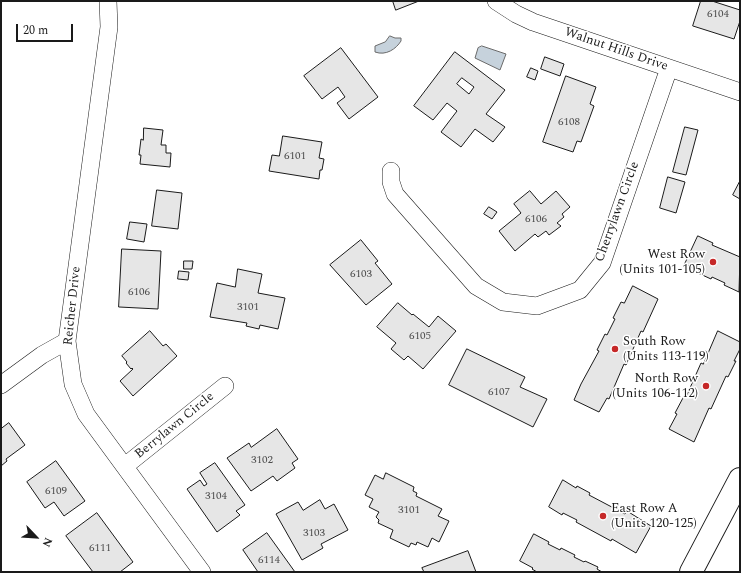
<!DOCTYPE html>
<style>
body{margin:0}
#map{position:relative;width:741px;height:573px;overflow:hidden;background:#fff;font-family:Spectral,serif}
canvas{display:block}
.frame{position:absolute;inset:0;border:2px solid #1a1a1a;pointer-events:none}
.north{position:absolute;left:16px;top:517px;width:40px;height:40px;-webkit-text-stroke:3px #fff;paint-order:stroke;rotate:115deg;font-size:11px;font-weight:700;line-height:16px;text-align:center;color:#1a1a1a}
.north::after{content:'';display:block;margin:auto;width:14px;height:18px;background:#1a1a1a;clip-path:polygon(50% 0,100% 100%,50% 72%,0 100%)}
.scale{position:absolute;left:16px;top:24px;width:57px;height:18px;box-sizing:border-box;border:2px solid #1a1a1a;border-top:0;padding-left:5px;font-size:12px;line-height:14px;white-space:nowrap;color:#1a1a1a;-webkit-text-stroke:3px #fff;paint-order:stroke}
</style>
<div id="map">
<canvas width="741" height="573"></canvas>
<div class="frame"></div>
<div class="north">N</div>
<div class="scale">20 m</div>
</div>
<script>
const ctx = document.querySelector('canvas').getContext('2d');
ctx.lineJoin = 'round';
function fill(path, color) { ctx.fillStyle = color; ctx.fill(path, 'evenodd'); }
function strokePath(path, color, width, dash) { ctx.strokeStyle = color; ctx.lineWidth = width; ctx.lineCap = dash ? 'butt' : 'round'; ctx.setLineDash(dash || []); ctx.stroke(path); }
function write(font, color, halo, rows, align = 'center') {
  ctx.font = font + ' Spectral,serif'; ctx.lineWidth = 3; ctx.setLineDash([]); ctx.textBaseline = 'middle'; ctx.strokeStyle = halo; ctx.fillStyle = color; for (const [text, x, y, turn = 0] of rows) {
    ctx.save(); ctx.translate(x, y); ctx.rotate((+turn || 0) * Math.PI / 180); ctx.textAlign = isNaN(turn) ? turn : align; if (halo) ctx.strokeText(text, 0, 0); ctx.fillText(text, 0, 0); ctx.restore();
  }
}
const water = new Path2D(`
 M390 36 395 38H401V41C396 49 386 56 375 52V46L385 42Z
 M482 46 506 54 500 70 475 58 478 48Z`);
const building = new Path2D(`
 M393 1H419L396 10Z
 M701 1H712L740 10V21L734 39 693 26Z
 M341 48 378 97 349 119 337 103 345 97 338 87 322 99 304 76Z
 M455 52 505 90 486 114 505 127 493 142 475 129 461 147 441 132 457 111 447 103 433 120 414 106ZM462 78 474 87 469 94 457 84Z
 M545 57 564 64 560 76 541 69Z
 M531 68 538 71 535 80 527 77Z
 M566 76 596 87 590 104 594 106 581 142 577 141 573 152 543 142Z
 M685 127 698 130 686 175 673 172Z
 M144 128 163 130 161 145H166V153H171L170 167 140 164 141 155H139L141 139 143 140Z
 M283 136 322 142 319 158 324 159 322 170H320L319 179 269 171 272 155 279 156Z
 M668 177 685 182 676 213 660 208Z
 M740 181V199L733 195Z
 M157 190 182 193 178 229 152 226Z
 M530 191 541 204 556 191 570 207 562 214 564 217 557 223 561 226 549 235 546 231 538 237 535 234 515 251 499 231 521 213 514 204Z
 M489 207 497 212 492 219 484 214Z
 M130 222 147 224 144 242 127 239Z
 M698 236 713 243 712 245 740 257 739 292 724 285 725 283 712 277 711 279 698 273 699 271 685 264Z
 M361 240 378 261 375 263 392 284 366 305 330 265Z
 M122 249 161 251 158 309 119 307Z
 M184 261H193L192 269H184Z
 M238 269 262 274 258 293 285 298 278 329 260 325 259 329 246 326 247 323 210 317 217 283 235 287Z
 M179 271 189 272 188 280 178 279Z
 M633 286 658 299 643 332 641 331 626 365 624 364 609 399 607 398 599 412 574 400 581 384 599 351 597 350 605 334 607 335 615 319 613 318 621 302 624 303Z
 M398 303 412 315 413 314 429 327 438 316 456 331 423 369 408 356 404 360 391 349 396 343 377 327Z
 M150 331 163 346 166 344 177 356 133 396 120 381 133 369 132 368 131 369 126 363 127 362 122 356Z
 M718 331 740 342V349L734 361H736L728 377 726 376 711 409 709 408 694 442 669 429 677 414 675 413 684 396 686 397 701 363 703 364Z
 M467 349 525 377 520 387 547 399 533 427 449 385Z
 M9 423 25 445 6 459 7 461 1 466V429Z
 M277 429 298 459 292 463 295 468 277 481 273 476 251 491 227 458 249 443 251 447Z
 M56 461 85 501 64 516 54 502 45 508 27 482Z
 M215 463 245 505 236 511 240 515 217 532 187 489 200 480 204 486 207 484 200 473Z
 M386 473 414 487 413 491 417 493 416 496 442 509 438 516 449 521 439 542 432 538 428 547 417 542 416 545 411 543 409 547 390 538 393 530 378 523 379 520 376 517 379 512 369 507 373 499 365 495 375 475 383 479Z
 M563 480 576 488 577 486 590 493 589 495 625 514 627 511 651 526 636 553 612 539 611 541 576 522 577 520 563 513 562 515 549 507Z
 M320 500 325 509 334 504 348 530 321 544 323 548 302 560 276 514 298 502 303 510Z
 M97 513 133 562 120 572H93L66 536Z
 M267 533 295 572H258L243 550Z
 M534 534 549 542 548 544 560 550 561 548 575 555 574 557 584 562 585 561 598 567 597 569 602 572H537L532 569 533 568 520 561Z
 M468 551 476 572H424L422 568Z`);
const street = new Path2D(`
 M108 1 109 27 67 341 73 384 86 414 202 572
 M496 1 516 14 533 22 740 92
 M391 171V182L395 194 476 286 503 302 537 306 580 290 602 263 669 68
 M1 385 42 355 67 341
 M125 466 225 386`);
const secondary = new Path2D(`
 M691 572 740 479`);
const markers = [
 [713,262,4,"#c62828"],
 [615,349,4,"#c62828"],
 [706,386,4,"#c62828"],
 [603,516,4,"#c62828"]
];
const numberNames = [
 ["6104",718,15],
 ["6108",569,123],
 ["6101",295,157],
 ["6106",536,220],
 ["6103",361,275],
 ["6106",139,293],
 ["3101",248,308],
 ["6105",420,337],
 ["6107",499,393],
 ["3102",262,461],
 ["6109",56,492],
 ["3104",216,497],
 ["3101",409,511],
 ["3103",314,534],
 ["6111",100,549],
 ["6114",269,561]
];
const streetNames = [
 ["Walnut Hills Drive",616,50,19],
 ["Cherrylawn Circle",618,212,-70],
 ["Reicher Drive",73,306,-84],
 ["Berrylawn Circle",175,426,-39]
];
const poiNames = [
 ["West Row",705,255],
 ["(Units 101-105)",705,270],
 ["South Row",623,342,"left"],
 ["(Units 113-119)",623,357,"left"],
 ["North Row",698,379],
 ["(Units 106-112)",698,394],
 ["East Row A",611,509,"left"],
 ["(Units 120-125)",611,524,"left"]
];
fill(water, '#c6d2dc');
strokePath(water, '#6a6a6a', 1);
fill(building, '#e6e6e6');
strokePath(building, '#1a1a1a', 1);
strokePath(street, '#1a1a1a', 18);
strokePath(secondary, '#1a1a1a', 24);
strokePath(street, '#fff', 17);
strokePath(secondary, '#fff', 22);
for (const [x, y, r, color] of markers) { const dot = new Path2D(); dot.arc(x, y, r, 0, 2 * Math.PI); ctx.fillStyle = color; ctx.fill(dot); strokePath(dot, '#fff', 1.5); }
write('11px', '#4d4d4d', null, numberNames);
write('13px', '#1a1a1a', '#fff', streetNames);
write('13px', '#1a1a1a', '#fff', poiNames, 'right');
</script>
